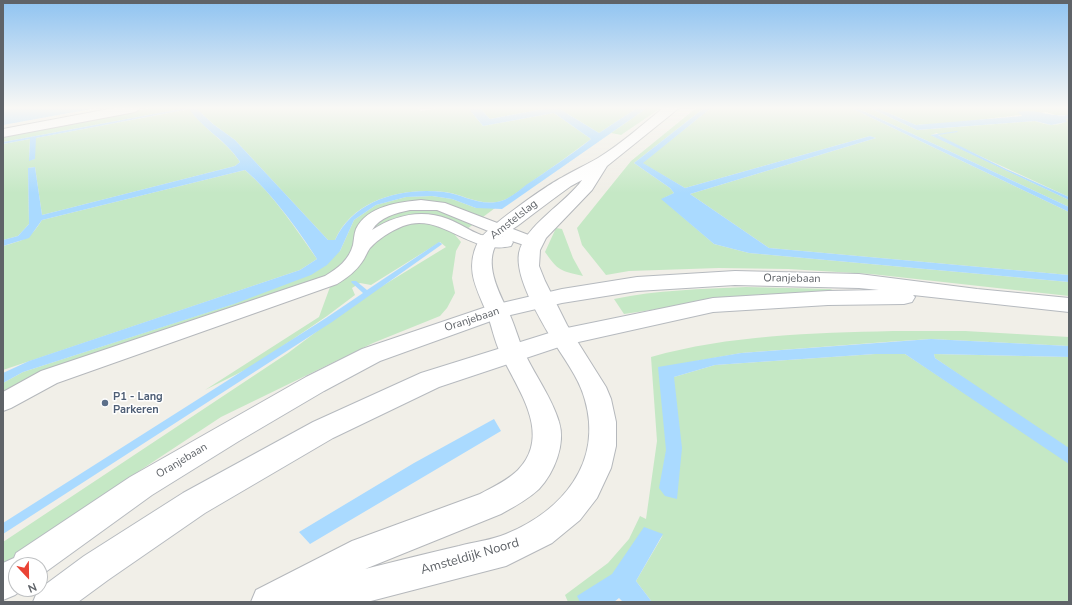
<!DOCTYPE html>
<style>
body{margin:0}
#map{position:relative;width:1072px;height:605px;overflow:hidden;background:#f1efe8;font-family:"Nunito Sans",sans-serif}
canvas{display:block}
.frame{position:absolute;inset:0;border:4px solid #5f6368;pointer-events:none}
.north{position:absolute;left:8px;top:557px;width:40px;height:40px;box-sizing:border-box;background:#fff;border:1px solid #bfc1c3;border-radius:50%;rotate:158deg;font-size:11px;font-weight:700;line-height:16px;text-align:center;color:#5f6368}
.north::after{content:'';display:block;margin:auto;width:14px;height:18px;background:#ea4335;clip-path:polygon(50% 0,100% 100%,50% 72%,0 100%)}
</style>
<div id="map">
<canvas width="1072" height="605"></canvas>
<div class="frame"></div>
<div class="north">N</div>
</div>
<script>
const ctx = document.querySelector('canvas').getContext('2d');
ctx.lineJoin = 'round';
function fill(path, color) { ctx.fillStyle = color; ctx.fill(path, 'evenodd'); }
function strokePath(path, color, width, dash) { ctx.strokeStyle = color; ctx.lineWidth = width; ctx.lineCap = dash ? 'butt' : 'round'; ctx.setLineDash(dash || []); ctx.stroke(path); }
function write(font, color, halo, rows, align = 'center') {
  ctx.font = font + ' "Nunito Sans",sans-serif'; ctx.lineWidth = 3; ctx.setLineDash([]); ctx.textBaseline = 'middle'; ctx.strokeStyle = halo; ctx.fillStyle = color; for (const [text, x, y, turn = 0] of rows) {
    ctx.save(); ctx.translate(x, y); ctx.rotate((+turn || 0) * Math.PI / 180); ctx.textAlign = isNaN(turn) ? turn : align; if (halo) ctx.strokeText(text, 0, 0); ctx.fillText(text, 0, 0); ctx.restore();
  }
}
const green = new Path2D(`
 M150 108H186L3 142V136Z
 M198 108H418L421 111 437 108H468L483 126 554 113 591 139C570 155 548 170 527 185 520 190 512 197 504 200 483 208 465 195 445 192 403 187 353 199 335 240H328L235 140 213 124 198 110Z
 M480 108H548L490 119Z
 M558 108H637L599 133Z
 M647 108H661L621 135 611 133Z
 M696 108H704L634 163 670 188 674 193 662 199 714 244 749 253 1069 282V296L871 274 788 269 719 268 629 271 606 275 582 245 577 228 631 161Z
 M711 108H851L1069 212V275L769 248 690 194 876 138 870 136 685 188 642 163Z
 M857 108H870L917 130 1035 121C1046 125 1056 127 1067 121L1063 119 1069 118V197L943 139 937 133 931 135 1069 200V207Z
 M877 108H1069V115H1055L1046 112 952 123 916 125Z
 M190 109C204 130 226 141 240 162L235 166 42 215 35 167 28 168 29 224 18 236 3 240V144L30 139 29 160 35 159V138Z
 M245 170C274 195 295 228 317 259L300 270 3 370V246C24 240 30 239 42 220Z
 M432 196 452 199 476 208H495L467 229 455 235 461 242 456 251 452 278 455 293 447 308 440 316 373 343 221 417 121 483 3 568V542L288 353 356 302 446 247 440 242 371 285 360 283 352 288 355 295 327 316 255 365 205 390 319 317 330 287 338 282 332 272 325 276 3 394V383L23 372 233 304 340 251 354 220 376 205 406 197Z
 M556 228 562 229 573 258 583 276C561 271 558 271 545 252Z
 M746 287 830 289 838 292 754 295 624 314 614 299C657 290 701 289 746 287Z
 M893 331H965L1069 337V346L931 339 886 342 741 353 658 368 674 377 715 365 875 354H905L1069 462V602H652L636 581 663 535 598 602H568L565 595 608 563 629 539 640 516 646 519 657 441 651 357C729 335 812 333 893 331Z
 M934 354 1069 357V451L935 358Z`);
const water = new Path2D(`
 M3 108H97L3 125Z
 M186 108H198V110L213 124 235 140 328 240H335C354 199 403 187 444 192 465 195 482 208 504 200 511 197 520 190 526 185 548 170 570 156 591 139L554 113 483 126 468 108H480L490 119 548 108H558L599 133 637 108H647L502 209 476 208 452 199 432 196 406 197 376 205 354 220 340 251 327 265 311 275 234 304 23 372 3 383V373L29 361 300 270 317 259C300 232 270 191 245 170L42 220 29 238 3 246V240L18 236 29 224 28 168 35 167 42 215 235 166 240 162C226 140 204 130 189 109L36 138 35 159 29 161 30 139 3 144V142Z
 M704 108H711L643 163 685 188 870 136 876 138 690 194 769 248 1069 275V282L749 253 714 244 661 199 674 193 670 188 634 163Z
 M851 108H857L1069 207V212Z
 M870 108H877L916 125 1022 116 1018 112C1032 108 1043 114 1056 115 1060 116 1065 115 1069 115V118L1065 119 1067 122 1051 125 1035 121 917 130Z
 M957 131 958 132 938 135 1006 169 1069 197V200L930 135Z
 M931 339 1069 346V357L934 354 935 358 1069 448V464L905 354H875L715 365 674 377 682 448 677 499 665 496 659 488 666 450 658 367 741 353Z
 M494 419 501 431 310 544 299 532 414 463Z
 M644 527 663 534 636 581 652 602H623L619 598 614 602H580L577 596 612 574Z`);
const stream = new Path2D(`
 M439 242 441 243 442 244 441 245 332 322 3 534V523L326 318 363 293 352 283 351 282 352 281H356L367 290Z`);
const minor = new Path2D(`
 M114 108H141L135 112 3 137V129Z
 M421 200 445 203 539 239 541 243 539 247 533 248 512 241 513 242 511 246C470 256 441 211 403 226 391 231 378 239 370 248 367 252 365 258 362 262 356 271 347 278 337 284L57 383 11 408 3 411V392L41 371 325 276C338 268 349 260 353 245 354 240 354 234 356 229 367 206 399 202 421 200ZM410 210H437L503 237C496 236 488 236 481 235 470 231 459 223 448 219 422 209 395 215 372 230 380 217 396 213 410 210Z`);
const tertiary = new Path2D(`
 M663 108H679L607 166 592 190 546 238 540 250 539 266 545 281 567 325 606 387 611 399 616 422V446L611 468 597 498 580 520 552 543 506 566 367 602H251L256 590 352 541 480 494C493 487 508 480 518 470 553 434 517 389 501 354 494 341 492 325 486 311 476 287 465 269 478 242 483 230 546 186 561 178 573 171 586 165 598 158 621 144 642 125 663 108ZM582 180C567 202 524 226 519 253 515 277 538 315 550 336 562 356 579 377 585 400 603 463 562 511 506 534 492 540 474 542 459 546 428 553 397 561 365 569L501 514C514 507 528 499 539 489 554 473 566 444 559 422 552 398 536 377 525 354 518 340 515 324 507 309 498 291 484 263 497 243 502 235 513 229 520 224 537 211 554 198 571 186Z`);
const secondary = new Path2D(`
 M735 271 859 274 977 289 1069 298V312L913 295 915 297 912 302 904 304 828 305 713 312 565 345 439 387 333 438 205 513 108 580 78 602H33L38 590 84 556 183 493 313 422 421 373 562 329 713 298 828 291 879 290 859 288 735 285 637 291 562 303 502 317 380 361 324 391 239 441 152 495 40 576V565H16V589H23L15 595 3 600V563L14 558 16 553 130 477 306 377 362 349 489 306 562 289 637 277Z`);
const markers = [
 [105,403,4,"#5c6f8a"]
];
const streetNames = [
 ["Amstelslag",514,220,-38],
 ["Oranjebaan",792,279,1],
 ["Oranjebaan",472,320,-18],
 ["Oranjebaan",182,461,-31]
];
const serviceNames = [
 ["P1 - Lang",113,397],
 ["Parkeren",113,410]
];
const nearStreetnames = [
 ["Amsteldijk Noord",470,557,-16]
];
fill(green, '#c5e8c5');
fill(water, '#aadaff');
fill(stream, '#aadaff');
strokePath(minor, '#b5b8bc', 2);
strokePath(tertiary, '#b5b8bc', 2);
strokePath(secondary, '#b6babf', 2);
fill(minor, '#fff');
fill(tertiary, '#fff');
fill(secondary, '#fff');
const sky = ctx.createLinearGradient(0, 0, 0, 193);
sky.addColorStop(0, '#8fc3f1');
sky.addColorStop(0.56, '#f9f8f5');
sky.addColorStop(1, '#f9f8f500');
ctx.fillStyle = sky;
ctx.fillRect(0, 0, 1072, 193);
for (const [x, y, r, color] of markers) { const dot = new Path2D(); dot.arc(x, y, r, 0, 2 * Math.PI); ctx.fillStyle = color; ctx.fill(dot); strokePath(dot, '#fff', 1.5); }
write('11px', '#5f6368', '#fff', streetNames);
write('bold 11px', '#4e5e75', '#fff', serviceNames, 'left');
write('13px', '#5f6368', '#fff', nearStreetnames);
</script>
